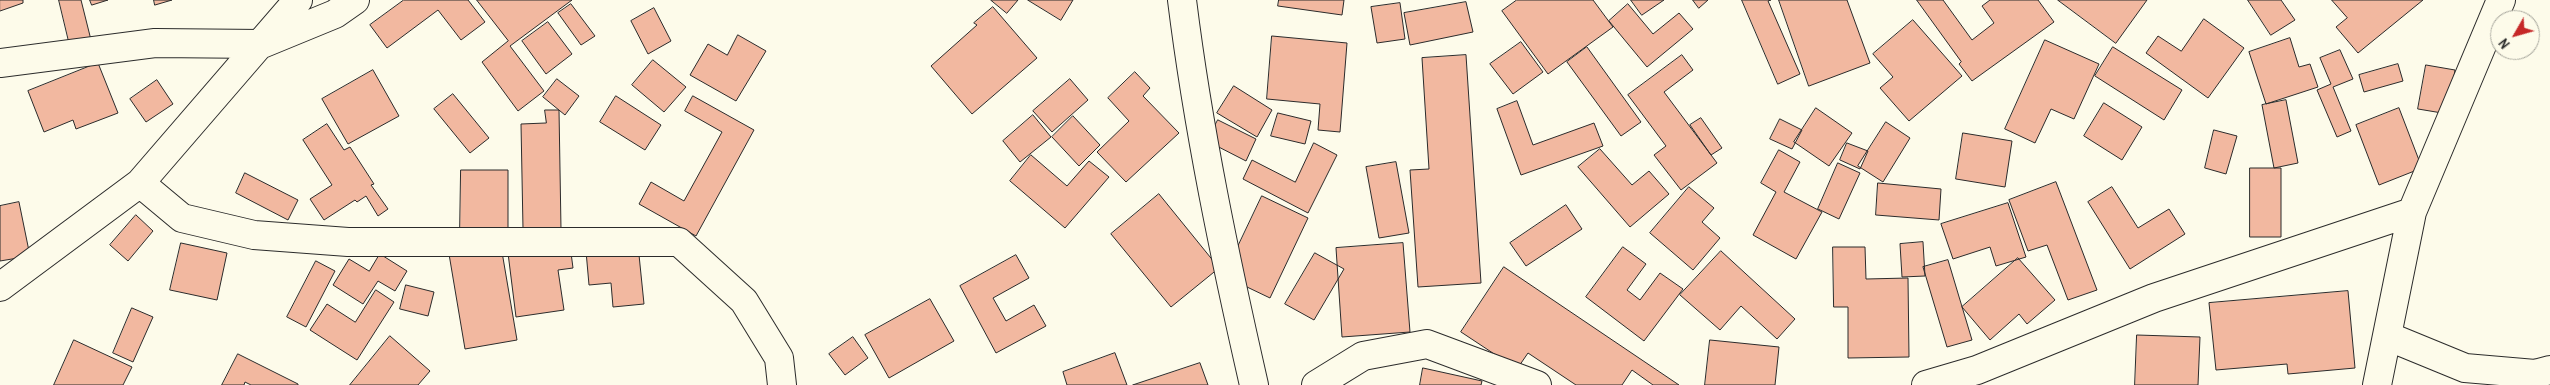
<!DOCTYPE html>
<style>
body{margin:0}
#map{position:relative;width:2550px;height:385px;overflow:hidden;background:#fdfbea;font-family:"Archivo Narrow",sans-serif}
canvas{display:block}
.north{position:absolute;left:2490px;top:10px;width:50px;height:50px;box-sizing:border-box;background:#fdfbea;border:1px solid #a9a89e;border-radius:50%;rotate:232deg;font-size:14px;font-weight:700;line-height:20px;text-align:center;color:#2b2b2b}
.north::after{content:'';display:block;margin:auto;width:18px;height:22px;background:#c62828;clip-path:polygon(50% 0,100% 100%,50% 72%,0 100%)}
</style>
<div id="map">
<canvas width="2550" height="385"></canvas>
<div class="north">N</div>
</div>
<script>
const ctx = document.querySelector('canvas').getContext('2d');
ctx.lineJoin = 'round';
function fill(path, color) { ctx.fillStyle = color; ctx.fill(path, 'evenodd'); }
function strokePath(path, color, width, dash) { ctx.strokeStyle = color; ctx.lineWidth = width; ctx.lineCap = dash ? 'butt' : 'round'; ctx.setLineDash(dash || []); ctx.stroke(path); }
const building = new Path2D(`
 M0 0H23V3L0 11Z
 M59 0H81L92 44 71 50Z
 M90 0H108L92 5Z
 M154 0H172L155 5Z
 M404 0H468L485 22 461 40 438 10 387 48 370 25Z
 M477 0H572L510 46 544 91 518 111 482 62 508 41Z
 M991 0H1018L1007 13Z
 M1028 0H1073L1061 20Z
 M1279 0H1344L1342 15 1278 6Z
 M1517 0H1593L1613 27 1548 74 1502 11Z
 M1631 0H1664L1642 15Z
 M1693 0H1708L1699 8Z
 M1742 0H1771L1768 1 1800 74 1778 84Z
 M1779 0H1847L1870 63 1809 86Z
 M1917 0H1943L1972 40 1994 23 1982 6 1990 0H2038L2054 22 1972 81 1959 64 1961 62Z
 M2058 0H2147L2116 43Z
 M2248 0H2281L2295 20 2271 35Z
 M2332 0H2423L2358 53 2336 27 2347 18Z
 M1466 2 1473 32 1410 45 1404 13Z
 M1400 3 1405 39 1377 43 1371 7Z
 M571 4 595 36 581 45 558 13Z
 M1628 4 1653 34 1679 13 1693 29 1647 67 1609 21Z
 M993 7 1037 58 972 114 931 66 977 25 974 23Z
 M654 8 671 41 648 54 631 21Z
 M2204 19 2244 48 2208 98 2146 53 2158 36 2181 51Z
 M1913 20 1962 76 1909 121 1880 88 1893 77 1873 54Z
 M548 22 572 54 546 74 522 41Z
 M738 35 766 51 736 101 690 75 708 44 727 55Z
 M1272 36 1347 43 1340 132 1318 130 1320 104 1267 99Z
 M2290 38 2299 67 2310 64 2318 87 2266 104 2249 52Z
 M2045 40 2099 64 2074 119 2051 109 2035 143 2005 129Z
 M1521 42 1543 72 1513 94 1490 64Z
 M1587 47 1641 122 1621 136 1567 62Z
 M2113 47 2182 90 2164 120 2095 76Z
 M2340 50 2353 79 2333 87 2351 131 2337 137 2317 90 2331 84 2320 58Z
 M1466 55 1481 283 1418 287 1410 170 1429 169 1422 58Z
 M1682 55 1693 70 1664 92 1717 163 1681 190 1654 155 1666 146 1628 95Z
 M653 60 686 87 664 112 632 85Z
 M98 63 118 113 76 129 73 120 44 132 28 91Z
 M2398 64 2403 81 2364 92 2359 75Z
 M2426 65 2455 70 2448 114 2418 109Z
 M373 70 399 116 348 144 322 99Z
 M1135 72 1150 88 1143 96 1179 133 1126 182 1097 152 1129 121 1108 98Z
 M557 79 579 96 565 115 543 97Z
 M1070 79 1088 100 1052 132 1033 111Z
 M157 80 173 104 146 122 130 99Z
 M1234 86 1272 110 1257 137 1217 113Z
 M453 94 489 138 470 153 434 109Z
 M616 96 661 125 645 150 600 122Z
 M693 96 754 130 696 236 639 204 651 182 684 201 722 132 685 111Z
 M2286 100 2298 163 2274 168 2262 105Z
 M1517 101 1533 145 1594 123 1603 146 1521 175 1497 109Z
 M2104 103 2142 127 2122 160 2084 136Z
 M1816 108 1852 133 1829 166 1794 142Z
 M2399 108 2422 168 2379 185 2356 125Z
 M545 110H559L561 229H523L521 124 546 123Z
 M1278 113 1311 121 1305 144 1271 136Z
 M1033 115 1051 137 1020 162 1003 141Z
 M1073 116 1100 145 1079 166 1052 137Z
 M1701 118 1722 148 1711 155 1690 125Z
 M1780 119 1802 130 1792 149 1770 139Z
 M1218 120 1256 139 1246 161 1207 141Z
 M1886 122 1910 138 1883 182 1858 166Z
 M327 124 344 150 350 147 374 184 371 185 388 209 378 216 366 196 357 202 355 200 324 220 310 199 332 185 303 140Z
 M2214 130 2237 136 2226 174 2205 168Z
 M1963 133 2012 141 2005 187 1956 179Z
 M1314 143 1337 155 1308 213 1243 179 1252 160 1295 182Z
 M1847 143 1868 151 1860 169 1840 160Z
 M1600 149 1632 185 1649 171 1669 194 1630 227 1578 167Z
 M1779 150 1800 162 1784 192 1822 212 1796 259 1753 235 1776 192 1761 183Z
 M1031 155 1067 186 1089 161 1109 177 1065 228 1010 181Z
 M1396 162 1409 233 1379 238 1366 167Z
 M1838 163 1860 173 1839 219 1818 209Z
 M2250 168H2281V237H2250Z
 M461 170H508V232H460Z
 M245 173 298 200 288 220 236 193Z
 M2056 182 2097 290 2068 300 2047 245 2028 251 2009 200Z
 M1878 183 1941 189 1939 220 1876 215Z
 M1689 187 1714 208 1702 222 1720 238 1693 270 1650 233Z
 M2112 187 2138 228 2169 209 2185 234 2130 269 2088 202Z
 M1159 194 1219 268 1171 307 1111 234Z
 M1262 196 1308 218 1270 298 1224 276Z
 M19 202 30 256 0 261V206Z
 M2008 203 2026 257 1996 266 1990 247 1953 259 1941 224Z
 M1566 205 1582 229 1526 266 1510 243Z
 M136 215 153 231 128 261 110 245Z
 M1923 242 1925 276 1902 277 1900 244Z
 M181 243 227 253 217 300 170 290Z
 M1403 243 1410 332 1342 337 1336 248Z
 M570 245 573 268 558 270 564 310 516 317 508 253Z
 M638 245 644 304 613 307 611 283 589 285 586 251Z
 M501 246 517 340 465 349 449 254Z
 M1623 247 1646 264 1627 290 1640 300 1660 273 1683 289 1644 341 1586 297Z
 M1833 247H1865L1866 279 1908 278 1909 357 1848 358V307H1834Z
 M1721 251 1795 319 1777 339 1741 306 1720 330 1680 295Z
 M1315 253 1344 269 1314 320 1285 304Z
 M380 254 407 271 395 291 378 281 363 304 333 285 349 259 369 271Z
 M1016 255 1029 278 993 298 1006 321 1034 305 1046 326 996 353 960 286Z
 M2018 258 2055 300 2027 324 2019 314 1990 340 1962 307Z
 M1948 260 1972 340 1947 347 1923 267Z
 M316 261 335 271 306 327 287 317Z
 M1504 267 1679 385H1653L1632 370 1622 385H1576L1528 353 1517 369 1461 332Z
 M406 285 434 292 428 316 400 309Z
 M376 290 394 302 357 360 310 330 327 304 355 322Z
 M2348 291 2355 368 2288 374 2287 364 2216 370 2209 303Z
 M930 299 954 341 889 378 865 335Z
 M132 308 153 317 133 362 113 353Z
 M2137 335 2200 337 2198 385H2135Z
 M390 336 430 371 418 385H350Z
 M853 337 868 358 845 375 829 354Z
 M74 340 132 367 123 385H54Z
 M1710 340 1779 347 1775 385H1705Z
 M1115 353 1127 385H1067L1063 372Z
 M238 354 298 384V385H251L245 382 244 385H222Z
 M1200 363 1208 385H1133Z
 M1423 368 1482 381 1481 385H1420Z`);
const minor = new Path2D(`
 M1182 0C1198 129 1225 258 1254 385
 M0 63 155 43 262 44 335 14 355 0
 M140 183 182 218 254 235 348 242H679L744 301 779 358 782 385
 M0 287 140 183 298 0
 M2387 336 2465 368 2535 374 2550 370
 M1316 385 1363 356 1427 344 1537 385
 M1926 385 1977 370 2154 298 2412 212
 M2377 385 2412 212 2501 0`);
fill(building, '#f2b8a0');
strokePath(building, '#2b2b2b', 1);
strokePath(minor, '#2b2b2b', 30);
strokePath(minor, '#fdfbea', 28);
</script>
